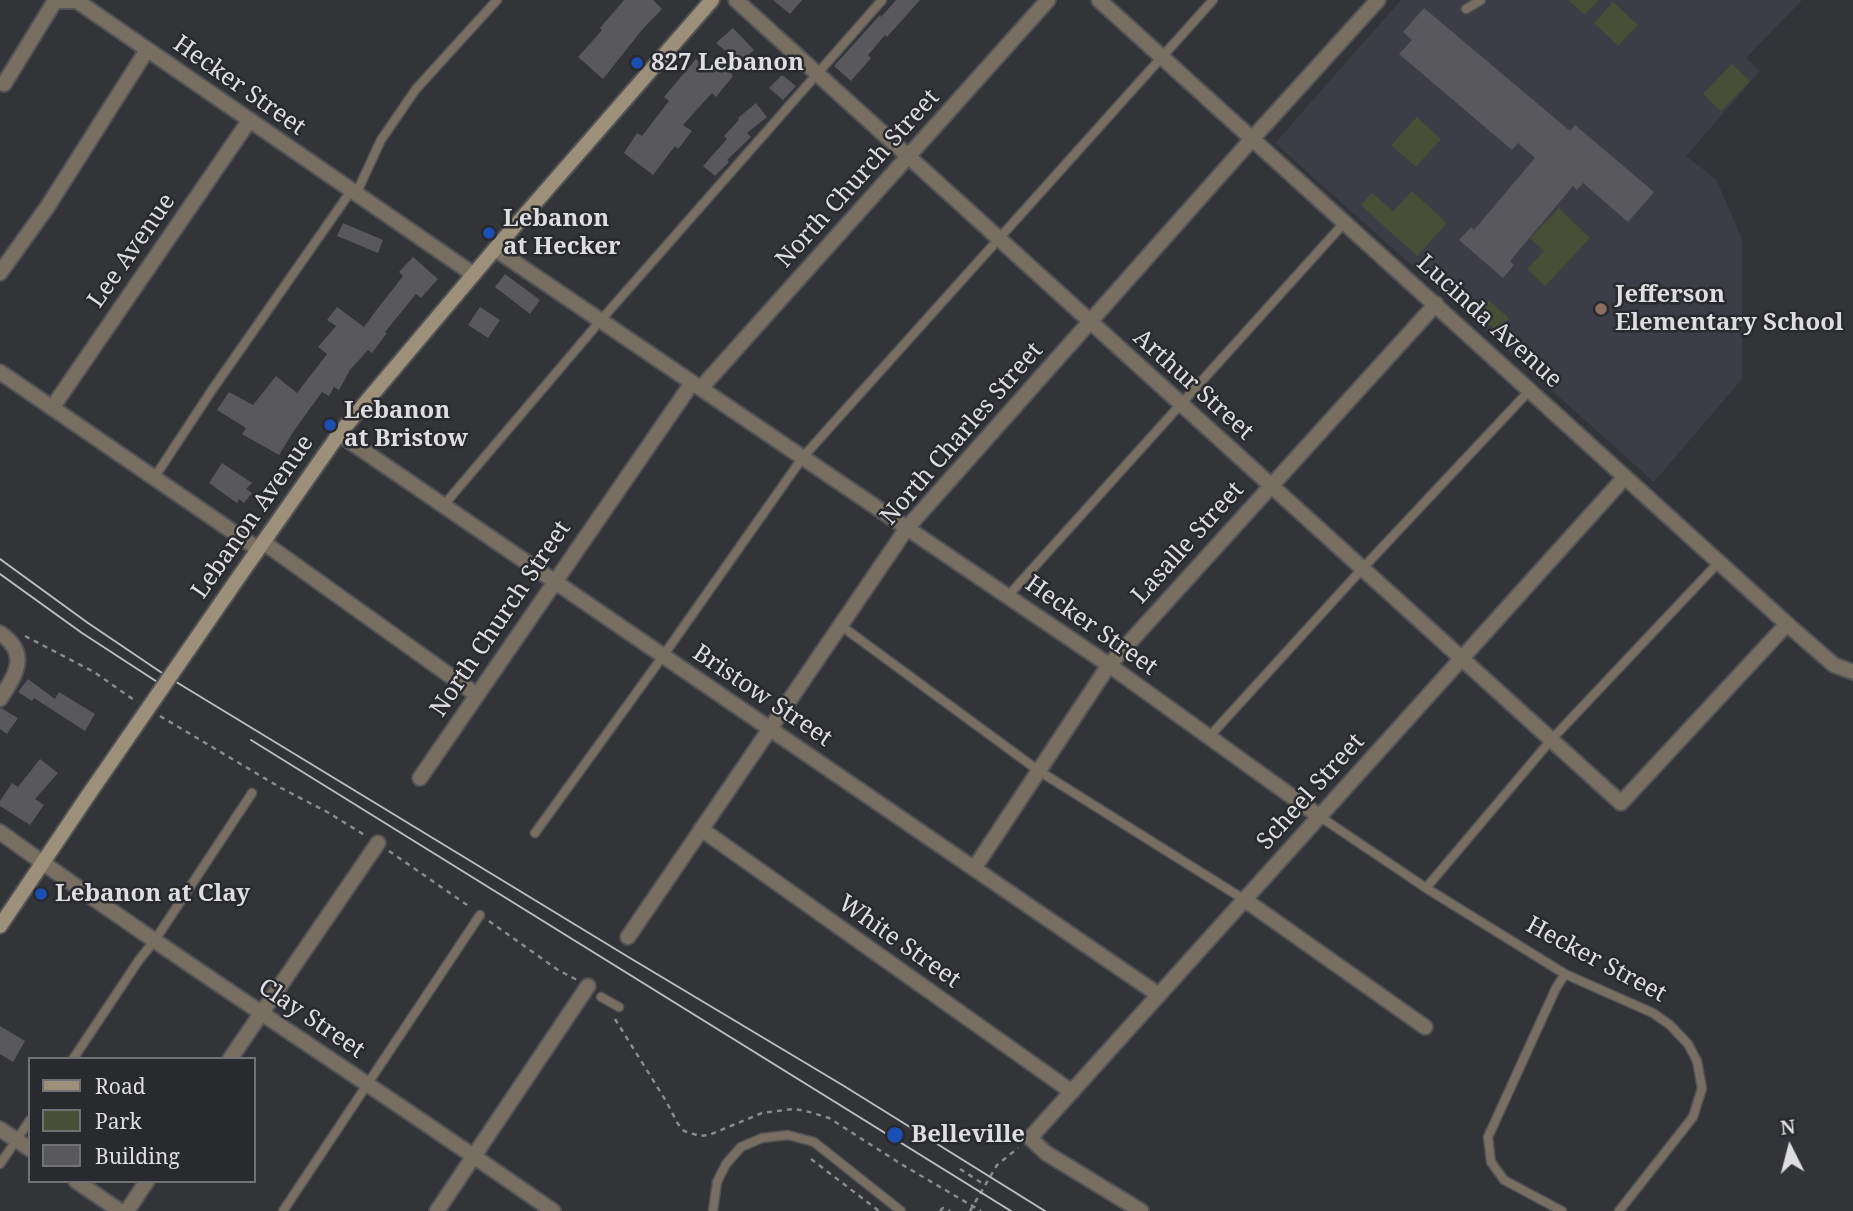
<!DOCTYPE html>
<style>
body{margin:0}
#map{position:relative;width:1853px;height:1211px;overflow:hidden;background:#333438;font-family:"Noto Serif",serif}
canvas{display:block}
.legend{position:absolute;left:28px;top:1057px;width:228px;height:126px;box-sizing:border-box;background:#292a2e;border:2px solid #717276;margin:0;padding:9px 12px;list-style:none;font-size:21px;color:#dedee1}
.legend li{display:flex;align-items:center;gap:14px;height:35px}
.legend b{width:35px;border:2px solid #717276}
.north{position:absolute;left:1755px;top:1113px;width:70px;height:70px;-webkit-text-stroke:5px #292a2e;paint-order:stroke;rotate:354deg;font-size:19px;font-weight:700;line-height:28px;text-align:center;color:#dedee1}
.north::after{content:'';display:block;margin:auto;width:24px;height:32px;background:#dedee1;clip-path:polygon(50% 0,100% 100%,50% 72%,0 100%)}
</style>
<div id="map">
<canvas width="1853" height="1211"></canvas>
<ul class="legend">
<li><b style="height:9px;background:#9d907a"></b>Road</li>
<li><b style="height:19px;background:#494f36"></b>Park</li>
<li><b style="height:19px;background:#59585d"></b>Building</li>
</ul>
<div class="north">N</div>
</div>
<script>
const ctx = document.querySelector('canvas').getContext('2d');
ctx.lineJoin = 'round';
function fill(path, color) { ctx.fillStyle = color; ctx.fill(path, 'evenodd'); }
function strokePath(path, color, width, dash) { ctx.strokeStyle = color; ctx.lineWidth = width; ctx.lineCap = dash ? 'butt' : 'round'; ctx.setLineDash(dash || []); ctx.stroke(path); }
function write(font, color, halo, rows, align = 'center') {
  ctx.font = font + ' "Noto Serif",serif'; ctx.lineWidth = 5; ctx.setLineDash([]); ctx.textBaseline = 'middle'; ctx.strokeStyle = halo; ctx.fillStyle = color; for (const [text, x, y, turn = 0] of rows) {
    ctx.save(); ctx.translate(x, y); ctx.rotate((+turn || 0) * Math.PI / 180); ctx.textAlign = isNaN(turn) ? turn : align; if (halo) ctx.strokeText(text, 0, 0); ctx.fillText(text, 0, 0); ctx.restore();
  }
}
const built = new Path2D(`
 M1401 0H1802L1746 58 1760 71 1686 156 1716 179 1742 239V379L1654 482 1275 143Z`);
const green = new Path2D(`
 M1568 0H1599L1585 15Z
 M1613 2 1638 25 1618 46 1594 23Z
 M1732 64 1750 81 1721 111 1703 94Z
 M1417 117 1441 139 1416 167 1391 145Z
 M1412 191 1447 223 1417 256 1361 205 1372 193 1393 211Z
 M1559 208 1590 238 1545 286 1527 269 1544 251 1530 238Z
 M1488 300 1509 318 1497 331 1476 313Z`);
const building = new Path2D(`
 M624 0H653L662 9 641 31 603 79 578 57 602 30 600 28Z
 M773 0H802L790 14Z
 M896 0H920L887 37 885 35 868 55 871 58 851 81 834 66 880 15 881 17Z
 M1424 8 1570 131 1575 125 1654 192 1628 222 1583 183 1577 190 1573 186 1510 261 1514 265 1503 278 1459 240 1471 227 1474 230 1535 158 1518 143 1512 150 1399 54 1412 40 1403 32Z
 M733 28 754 50 740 63 716 43Z
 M719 58 733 76 716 97 712 93 683 125 692 131 678 149 675 146 653 175 624 153 637 133 642 136 669 101 664 97 696 59 708 70Z
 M782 75 796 86 783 100 769 88Z
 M756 103 767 117 747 133 751 137 727 160 729 162 715 176 703 166 727 139 724 136 739 120 738 118Z
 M343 223 383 240 378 253 337 236Z
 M413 257 438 279 421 298 416 294 385 332 387 333 372 353 368 350 350 370 339 390 334 387 329 396 322 392 293 432 279 455 242 434 246 428 217 410 229 392 253 405 276 376 297 393 327 354 318 347 336 326 327 320 337 307 364 327 378 308 403 276 399 272Z
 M505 274 540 300 530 314 495 287Z
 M480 307 500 320 488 338 468 325Z
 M222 463 252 483 246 489 252 493 244 503 239 499 237 503 209 483Z
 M28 679 55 699 59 692 95 714 85 731 34 698 32 701 18 692Z
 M1 708 18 718 7 734 0 729V709Z
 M40 759 58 773 35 799 44 805 30 825 0 806V801L12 783 18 787Z
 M0 1026 25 1041 13 1062 0 1054Z`);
const path = new Path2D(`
 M25 636 94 672 137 702
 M160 716 281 788 329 813 366 836
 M389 851 470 907
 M489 921 558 970 577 980
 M615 1019 666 1101 678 1124 684 1131 700 1136 709 1135 762 1113 793 1109 806 1111 829 1118 901 1164 981 1211
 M811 1159 879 1211
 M960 1169 985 1185
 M940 1211 943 1208 950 1211
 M970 1211 997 1165 1018 1148`);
const service = new Path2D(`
 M1466 9 1481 0
 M356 194 381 140 416 89 497 0
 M154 478 212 390 351 191
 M443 506 601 320 882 0
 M1008 596 1345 222
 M840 625 1039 771 1245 900
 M1209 737 1362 569 1530 390
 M1319 816 1426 888 1565 974 1653 1013 1670 1025 1688 1044 1697 1061 1702 1088 1693 1117 1619 1211
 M535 833 663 656 803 457 1213 0
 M1426 888 1551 740 1719 562
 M601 997 619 1007
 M73 1059 139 960 155 940 252 793
 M0 1164 30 1120
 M283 1211 480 915
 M713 1211 717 1182 726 1164 741 1147 762 1138 788 1135 814 1142 901 1211
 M1562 1211 1504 1180 1491 1162 1488 1137 1556 988 1565 974`);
const minor = new Path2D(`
 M736 0 1621 803 1787 624
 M1099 0 1787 624 1834 665 1853 672
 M4 84 55 1H77L473 274
 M495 249 1109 665 1319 816
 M0 273 48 206 147 50
 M0 372 258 549
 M701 388 1048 0
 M52 408 249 121
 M339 434 1159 995
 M263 542 477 695
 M0 633C30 654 16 674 0 699
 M420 778 692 383
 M701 829 1072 1092
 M0 832C181 963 370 1083 553 1211
 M975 867 1109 665 1436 304
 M1245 900 1425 1027
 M628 937 907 528 1252 139 1378 0
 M230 1059 378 843
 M0 1129 30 1149
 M76 1181 120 1211
 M127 1211 147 1181
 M437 1211 588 986
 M1141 1211 1046 1153 1030 1138 1625 477`);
const secondary = new Path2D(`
 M236 581 339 434 495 249 712 0
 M0 926 89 794`);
const tram = new Path2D(`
 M0 559 88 623 168 677 630 958 844 1086 1045 1211
 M0 574 82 633 165 687
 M251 740 1011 1211`);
const secondaryBridge = new Path2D(`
 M89 794 236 581`);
const markers = [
 [637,63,7,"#1a4fb4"],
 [489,233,7,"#1a4fb4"],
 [1601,309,7,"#8d6e63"],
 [330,425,7,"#1a4fb4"],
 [41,894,7,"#1a4fb4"],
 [895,1135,9,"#1a4fb4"]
];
const poiNames = [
 ["827 Lebanon",651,63],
 ["Lebanon",503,219],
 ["at Hecker",503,247],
 ["Jefferson",1615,295],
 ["Elementary School",1615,323],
 ["Lebanon",344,411],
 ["at Bristow",344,439],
 ["Lebanon at Clay",55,894],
 ["Belleville",911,1135]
];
const streetNames = [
 ["Hecker Street",239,86,35],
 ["North Church Street",858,179,-48],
 ["Lee Avenue",132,251,-55],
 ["Lucinda Avenue",1489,322,42],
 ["Arthur Street",1193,385,42],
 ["North Charles Street",962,434,-49],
 ["Lebanon Avenue",253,517,-55],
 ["Lasalle Street",1188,543,-48],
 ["North Church Street",501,619,-56],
 ["Hecker Street",1091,626,35],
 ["Bristow Street",762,696,34],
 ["Scheel Street",1311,792,-48],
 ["White Street",899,942,35],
 ["Hecker Street",1596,960,28],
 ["Clay Street",311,1019,34]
];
fill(built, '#3c3d47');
fill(green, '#494f36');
fill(building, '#59585d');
strokePath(service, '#525356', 11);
strokePath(minor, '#525356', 18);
strokePath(secondary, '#525356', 18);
strokePath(path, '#8b8b8f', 2.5, [5, 5]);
strokePath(service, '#786f62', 8);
strokePath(minor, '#786f62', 14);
strokePath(secondary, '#9d907a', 14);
strokePath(tram, '#bcbcbf', 2);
strokePath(secondaryBridge, '#525356', 18, []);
strokePath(secondaryBridge, '#9d907a', 14);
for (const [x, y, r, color] of markers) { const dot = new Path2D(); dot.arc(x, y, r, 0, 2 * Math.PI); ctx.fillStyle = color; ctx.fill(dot); strokePath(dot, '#292a2e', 2.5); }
write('bold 24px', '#dedee1', '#292a2e', poiNames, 'left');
write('24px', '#dedee1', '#292a2e', streetNames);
</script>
